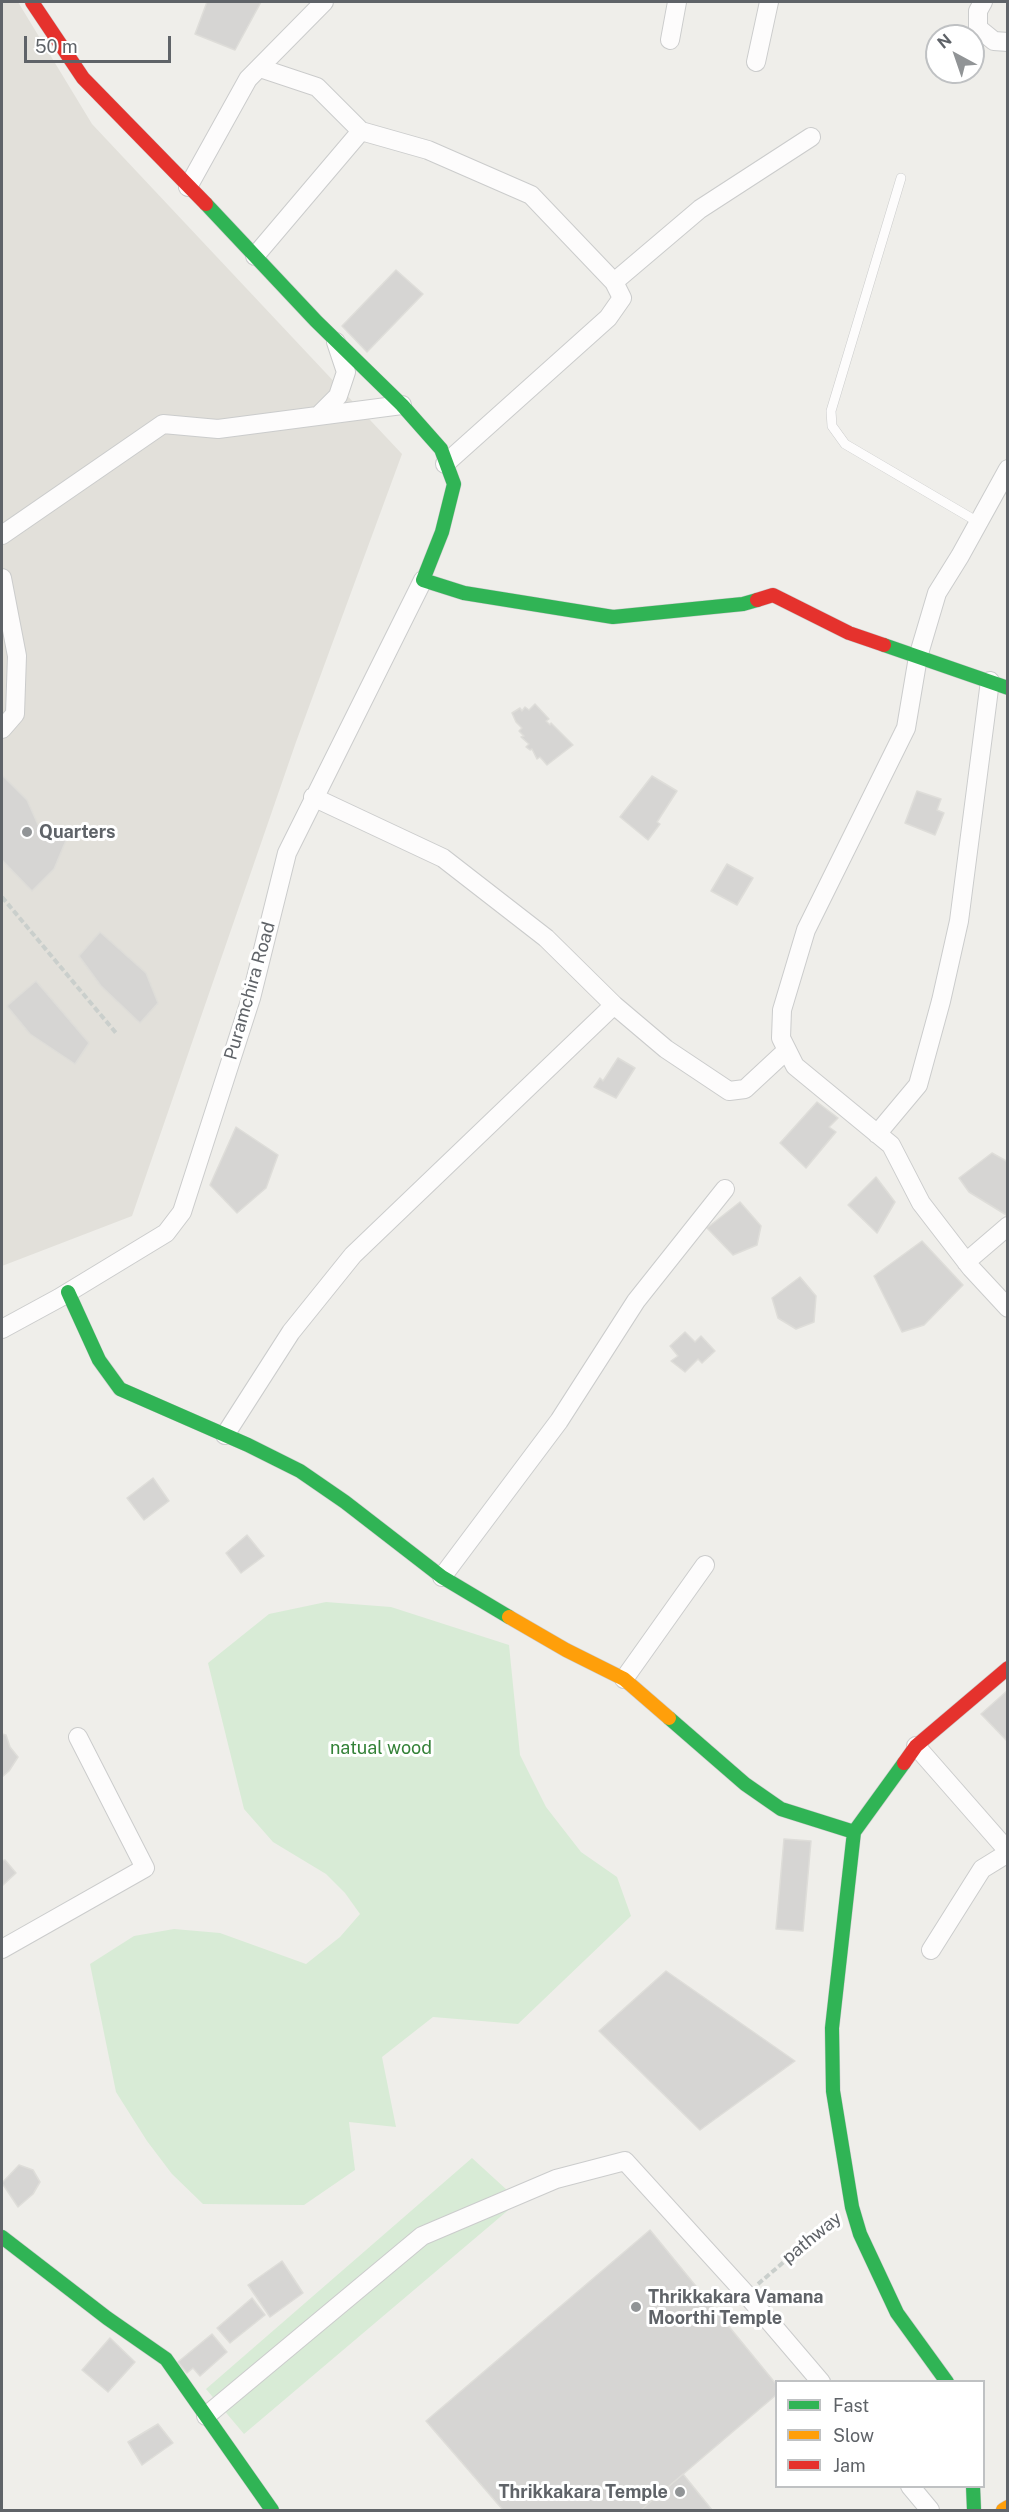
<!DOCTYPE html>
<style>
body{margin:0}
#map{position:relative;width:1009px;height:2512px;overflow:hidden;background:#efeeea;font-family:"Public Sans",sans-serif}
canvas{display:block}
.frame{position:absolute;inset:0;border:3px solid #5f6368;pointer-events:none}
.legend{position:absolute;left:775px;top:2380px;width:210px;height:108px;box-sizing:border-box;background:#fff;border:2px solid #bfc1c3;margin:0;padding:8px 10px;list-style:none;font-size:18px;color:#5f6368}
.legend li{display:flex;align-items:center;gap:12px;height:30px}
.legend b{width:30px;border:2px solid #bfc1c3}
.north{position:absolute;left:925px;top:24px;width:60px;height:60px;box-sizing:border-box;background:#fff;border:2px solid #bfc1c3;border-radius:50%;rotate:320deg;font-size:16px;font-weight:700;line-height:24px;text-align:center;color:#5f6368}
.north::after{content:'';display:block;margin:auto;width:21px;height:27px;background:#919496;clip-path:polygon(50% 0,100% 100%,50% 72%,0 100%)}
.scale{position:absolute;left:24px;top:36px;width:147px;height:27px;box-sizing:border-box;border:3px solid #5f6368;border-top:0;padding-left:8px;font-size:18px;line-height:21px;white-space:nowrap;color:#5f6368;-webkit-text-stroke:4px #fff;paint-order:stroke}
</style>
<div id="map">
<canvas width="1009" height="2512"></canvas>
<div class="frame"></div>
<ul class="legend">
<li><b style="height:8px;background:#30b455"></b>Fast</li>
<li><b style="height:8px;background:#ff9f0a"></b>Slow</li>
<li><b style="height:8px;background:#e5322d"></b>Jam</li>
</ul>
<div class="north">N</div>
<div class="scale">50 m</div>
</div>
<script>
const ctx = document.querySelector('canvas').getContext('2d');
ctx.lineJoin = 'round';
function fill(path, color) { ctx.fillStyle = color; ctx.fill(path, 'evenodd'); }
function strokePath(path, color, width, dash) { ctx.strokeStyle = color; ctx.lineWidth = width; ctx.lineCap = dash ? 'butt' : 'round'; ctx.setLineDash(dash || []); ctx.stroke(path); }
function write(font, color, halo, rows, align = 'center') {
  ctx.font = font + ' "Public Sans",sans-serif'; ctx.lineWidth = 6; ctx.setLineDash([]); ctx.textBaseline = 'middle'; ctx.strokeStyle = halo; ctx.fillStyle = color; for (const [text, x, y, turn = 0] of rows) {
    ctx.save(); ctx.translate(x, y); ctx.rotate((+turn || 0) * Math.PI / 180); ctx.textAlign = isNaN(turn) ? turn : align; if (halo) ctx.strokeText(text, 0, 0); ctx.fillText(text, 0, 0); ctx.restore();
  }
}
const education = new Path2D(`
 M2 2H18L92 124 402 454 296 742 132 1216 2 1266Z`);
const green = new Path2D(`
 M326 1602 391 1607 509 1645 520 1755 546 1807 581 1852 617 1877 631 1916 518 2024 433 2017 382 2057 396 2127 349 2122 355 2170 304 2205 203 2204 172 2174 147 2141 116 2092 90 1964 134 1936 174 1929 220 1933 306 1964 340 1937 360 1914 345 1893 326 1874 273 1842 244 1809 208 1663 269 1614Z
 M472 2158 519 2201 244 2434 206 2389Z`);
const building = new Path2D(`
 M207 2H261L235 50 195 34Z
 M396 270 423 294 367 352 342 326Z
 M535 704 549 719 546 721 550 725 551 723 573 745 547 765 540 757 537 759 532 749 530 750 526 747 529 744 521 737 524 736 519 731 522 728 516 722 512 713 520 708 522 711 525 707 529 710Z
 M2 775 27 800 39 827 67 838 54 869 32 891 2 860Z
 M652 776 677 791 657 822 660 824 648 840 620 817Z
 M917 791 941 799 937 810 944 813 935 835 905 823Z
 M727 864 753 878 737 905 711 891Z
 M100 932 146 973 158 1003 140 1023 101 986 79 956Z
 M36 981 89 1043 75 1064 30 1034 7 1006Z
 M618 1058 635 1068 616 1098 594 1087 600 1078 603 1081Z
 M817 1102 838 1118 829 1127 836 1132 806 1168 780 1143Z
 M236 1127 278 1155 266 1188 237 1213 210 1185Z
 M992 1153 1008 1162V1216L969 1192 959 1178Z
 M876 1177 895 1202 877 1233 848 1205Z
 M740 1202 761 1226 757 1245 733 1255 707 1228Z
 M922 1241 963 1285 924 1325 902 1332 874 1276Z
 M800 1277 816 1296 814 1322 796 1329 778 1318 772 1298Z
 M685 1332 695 1342 701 1336 715 1351 702 1363 698 1359 685 1372 671 1361 678 1356 670 1346Z
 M153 1478 169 1501 144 1520 127 1498Z
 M247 1535 264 1556 241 1573 226 1553Z
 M1008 1690V1742L981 1714Z
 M2 1734 6 1735 10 1747 18 1757 9 1771 2 1777Z
 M784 1839 811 1841 803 1931 776 1929Z
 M5 1860 16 1873 2 1886V1861Z
 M666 1971 795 2061 700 2130 599 2031Z
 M19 2165 33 2170 40 2182 33 2194 18 2207 2 2183Z
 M650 2230 776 2384V2395L641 2510H503L426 2421Z
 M282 2261 303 2293 270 2317 248 2285Z
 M252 2298 265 2315 230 2343 217 2328Z
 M212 2334 227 2352 200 2376 193 2368 187 2373 178 2362Z
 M110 2338 135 2362 108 2392 82 2370Z
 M158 2424 173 2443 142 2465 128 2442Z
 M683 2474 712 2510H641Z`);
const path = new Path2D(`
 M2 897 116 1033
 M758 2284 834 2219`);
const lane = new Path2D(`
 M901 178 831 411 832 426 845 444 978 522`);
const street = new Path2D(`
 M983 2 978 11V28L994 41 1008 42
 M670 40 677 2
 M756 62 769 2
 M260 68 317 87 361 131 428 150 531 195 614 282 622 298 608 318 445 464
 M188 187 248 79 324 2
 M255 256 361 131
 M614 282 700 209 811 137
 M318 416 338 396 346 372 336 342
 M1008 469 960 556 937 593 918 657 906 728 806 930 782 1010 781 1038 795 1066 891 1145 921 1203 971 1268 1008 1308
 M2 535 163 424 218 429 402 405
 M2 578 17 656 15 714 2 729
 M313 797 443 858 546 938 614 1005 666 1049 729 1091 745 1089 787 1050
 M877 1134 918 1085 941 1001 959 921 990 681
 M966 1262 1008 1226
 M2 1329 59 1298 166 1233 182 1212 251 998 287 853 423 580
 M225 1435 291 1332 353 1255 614 1005
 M442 1577 559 1421 636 1301 725 1189
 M624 1679 705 1565
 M916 1746 1008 1851
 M2 1949 145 1868 78 1737
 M931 1950 982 1869 1008 1853
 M206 2416 422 2236 556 2179 625 2161 746 2294 821 2382
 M910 2486 930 2510`);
const fast = new Path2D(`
 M206 204 316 321 402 405 441 449 454 484 442 532 423 580 464 593 613 617 743 604 757 600
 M884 645 1008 688
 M68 1292 99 1360 120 1389 248 1445 300 1471 345 1502 442 1577 509 1617
 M669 1718 745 1784 781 1809 854 1832
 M904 1763 854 1832 832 2028 833 2091 852 2207 860 2234 897 2313 947 2382
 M2 2237 107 2318 166 2359 272 2510
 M973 2486 974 2510`);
const slow = new Path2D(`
 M509 1617 566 1650 624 1679 669 1718
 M1003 2510 1008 2507`);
const jam = new Path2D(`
 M32 2 83 78 206 204
 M757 600 773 595 849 633 884 645
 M904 1763 916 1746 1008 1668`);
const markers = [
 [27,832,6,"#919496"],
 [636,2307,6,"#919496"],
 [680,2492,6,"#919496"]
];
const poiNames = [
 ["Quarters",39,832],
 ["Thrikkakara Vamana",648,2297],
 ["Moorthi Temple",648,2318],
 ["Thrikkakara Temple",668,2492,"right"]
];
const streetNames = [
 ["Puramchira Road",250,991,-74],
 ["pathway",812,2238,-39]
];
const parkNames = [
 ["natual wood",381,1748]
];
fill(education, '#e2e0da');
fill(green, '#d8ebd6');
fill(building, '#d6d5d3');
strokePath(building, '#deddd9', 1.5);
strokePath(lane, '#cbcccc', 10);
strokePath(street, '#cbcccc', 20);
strokePath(fast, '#cacacb', 15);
strokePath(slow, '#cacacb', 15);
strokePath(jam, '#cacacb', 15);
strokePath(path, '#cacfcc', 4, [6, 3]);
strokePath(lane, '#fdfcfc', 9);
strokePath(street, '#fdfcfc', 18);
strokePath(fast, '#30b455', 14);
strokePath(slow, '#ff9f0a', 14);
strokePath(jam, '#e5322d', 14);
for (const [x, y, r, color] of markers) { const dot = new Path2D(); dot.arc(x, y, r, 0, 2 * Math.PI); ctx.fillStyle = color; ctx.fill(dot); strokePath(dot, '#fff', 2); }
write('bold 18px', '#5f6368', '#fff', poiNames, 'left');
write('18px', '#5f6368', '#fff', streetNames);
write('18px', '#348238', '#fff', parkNames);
</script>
